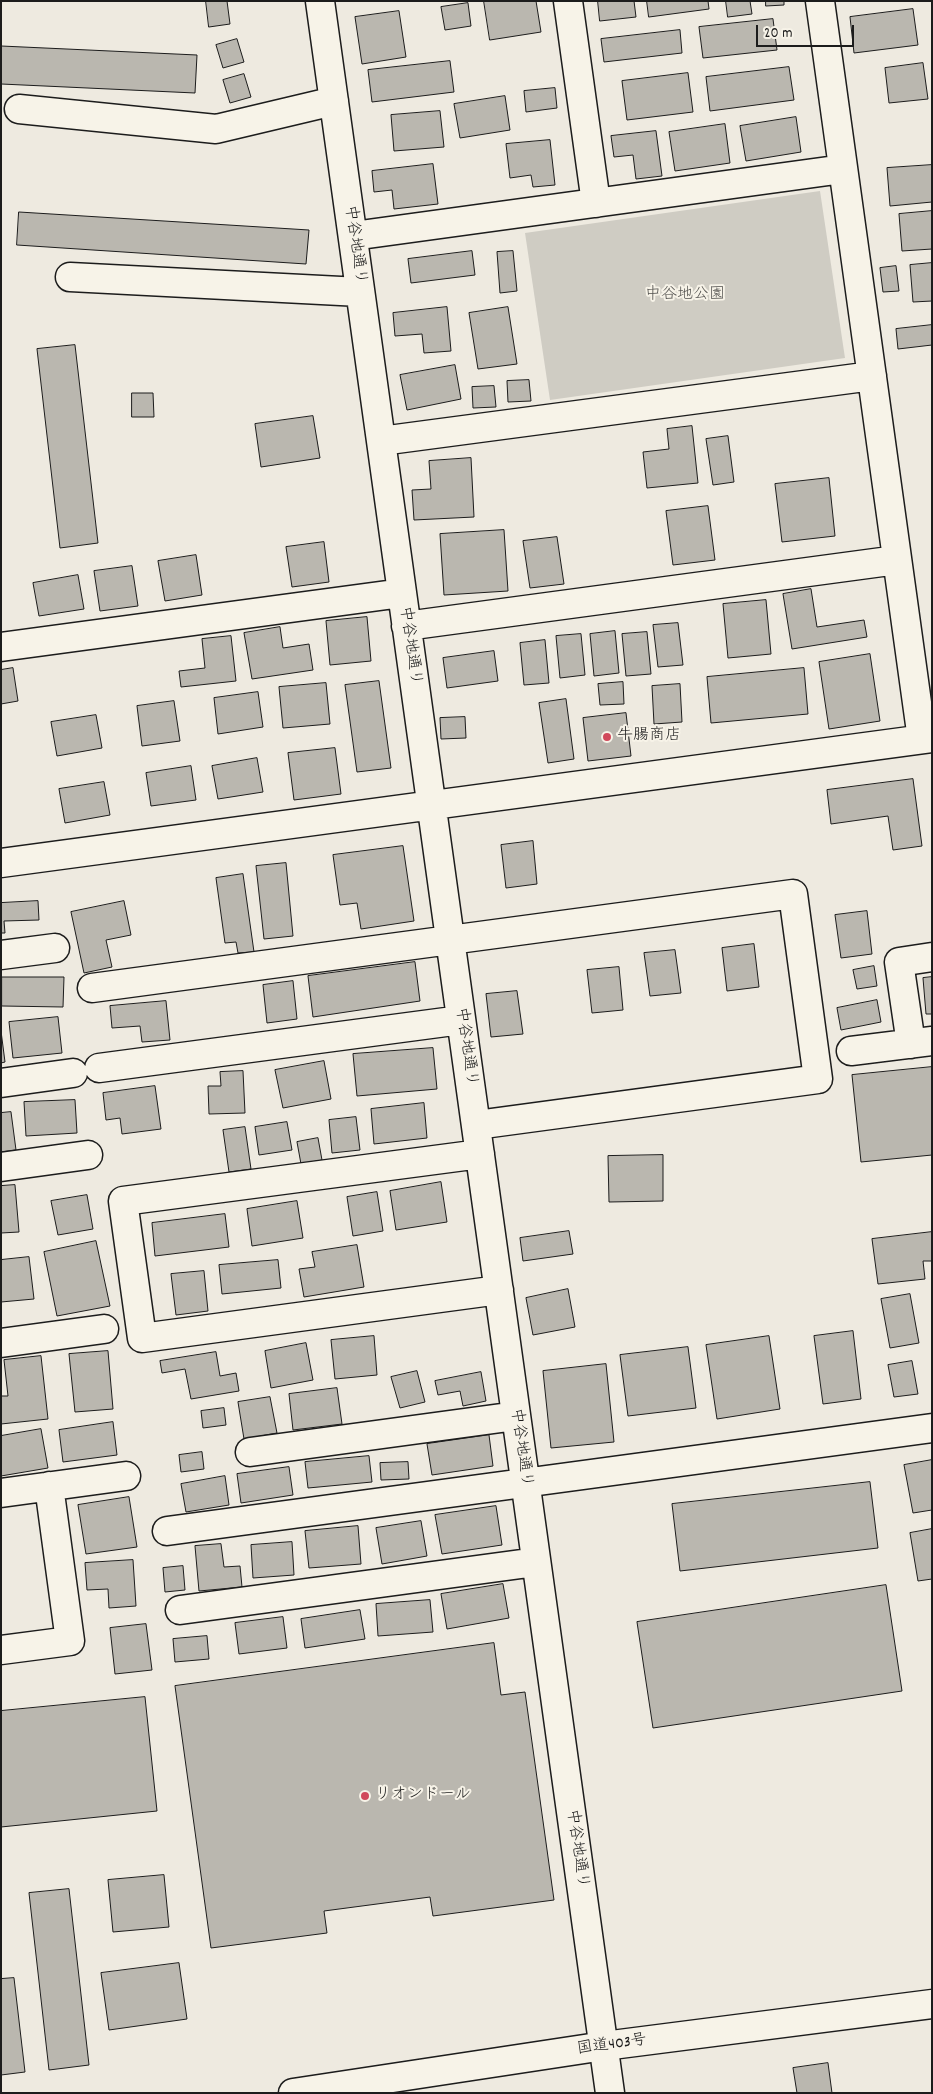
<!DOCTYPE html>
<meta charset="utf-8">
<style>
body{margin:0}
#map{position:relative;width:933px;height:2094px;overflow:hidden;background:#eeeae0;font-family:Dekko,sans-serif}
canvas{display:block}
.frame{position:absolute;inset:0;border:2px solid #1c1c1c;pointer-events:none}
.scale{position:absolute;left:756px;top:25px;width:98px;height:22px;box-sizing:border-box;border:2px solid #1c1c1c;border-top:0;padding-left:6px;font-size:15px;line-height:18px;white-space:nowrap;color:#1c1c1c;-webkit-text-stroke:4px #f7f3e8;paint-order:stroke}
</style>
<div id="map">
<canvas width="933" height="2094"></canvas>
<div class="frame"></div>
<div class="scale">20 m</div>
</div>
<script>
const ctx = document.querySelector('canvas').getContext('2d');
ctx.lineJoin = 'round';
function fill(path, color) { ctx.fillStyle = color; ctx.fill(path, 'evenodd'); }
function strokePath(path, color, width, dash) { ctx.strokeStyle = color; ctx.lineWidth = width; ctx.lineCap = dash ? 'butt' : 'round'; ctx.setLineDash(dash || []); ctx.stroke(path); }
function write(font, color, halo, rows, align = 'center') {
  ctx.font = font + ' Dekko,"Klee One",sans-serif'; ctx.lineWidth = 4; ctx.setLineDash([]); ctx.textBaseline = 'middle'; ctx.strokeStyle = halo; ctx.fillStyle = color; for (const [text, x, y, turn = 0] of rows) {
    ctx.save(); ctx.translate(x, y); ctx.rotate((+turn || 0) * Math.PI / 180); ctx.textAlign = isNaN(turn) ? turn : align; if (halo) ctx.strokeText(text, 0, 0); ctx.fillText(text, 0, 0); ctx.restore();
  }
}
const green = new Path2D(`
 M820 191 845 358 550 400 525 233Z`);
const building = new Path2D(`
 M206 1H227L230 24 209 27Z
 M484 1H536L541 32 490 40Z
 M598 1H634L636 17 600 21Z
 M647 1H708L709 9 649 17Z
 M726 1H750L752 14 728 17Z
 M766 1H784V5L766 6Z
 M468 3 471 26 445 30 441 7Z
 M913 9 918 45 854 53 850 17Z
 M399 11 406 57 362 64 355 17Z
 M773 19 777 50 703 58 699 27Z
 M680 30 682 53 604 62 601 39Z
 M237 39 244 62 223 68 216 45Z
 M1 46 197 55 195 93 1 84Z
 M450 61 454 92 372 102 368 70Z
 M923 63 928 99 889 103 885 68Z
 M789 67 794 100 710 111 706 77Z
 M688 73 693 112 627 120 622 81Z
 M244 74 251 97 230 103 223 80Z
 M555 88 557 108 526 112 524 91Z
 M505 96 510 130 460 138 454 104Z
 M440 111 444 147 394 151 391 115Z
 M796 117 801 152 746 161 740 126Z
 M725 124 730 163 675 171 669 132Z
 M656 131 662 176 636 179 633 155 614 157 611 136Z
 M550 140 555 185 533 187 531 175 510 178 506 144Z
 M433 164 438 204 394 209 392 190 374 192 372 171Z
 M932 165V202L890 206 887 168Z
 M932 211V249L902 251 899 214Z
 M19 212 309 230 306 264 17 245Z
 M472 251 475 275 411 283 408 259Z
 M513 251 517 291 500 293 497 252Z
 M932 263V301L913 302 910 265Z
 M896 266 899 291 883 292 880 268Z
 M447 307 451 351 424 353 422 334 395 336 393 313Z
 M508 307 517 364 478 369 469 313Z
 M932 325V345L898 349 896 329Z
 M75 345 98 543 60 548 37 349Z
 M455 365 461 399 407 410 400 375Z
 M529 380 531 401 508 402 507 381Z
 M494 386 496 407 473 408 472 387Z
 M132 393H153L154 417H132Z
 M313 416 320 458 261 467 255 424Z
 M692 426 698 483 647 488 643 452 669 449 667 429Z
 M728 436 734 482 713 485 706 439Z
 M471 458 474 517 414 520 412 490 431 489 429 461Z
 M829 478 835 536 782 542 775 484Z
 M708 506 715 560 673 565 666 511Z
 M504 530 508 591 444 595 440 534Z
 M557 537 564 584 530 588 523 541Z
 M324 542 329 582 292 587 286 547Z
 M196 555 202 595 165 601 158 561Z
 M132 566 138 606 100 611 94 571Z
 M78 575 84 609 39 616 33 583Z
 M811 589 817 627 864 620 867 637 792 649 783 594Z
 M766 600 771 654 728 658 723 604Z
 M367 617 371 661 330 665 326 621Z
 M678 623 683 665 658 667 653 625Z
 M280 627 283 648 309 644 313 670 252 679 244 633Z
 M615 631 619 673 594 676 590 634Z
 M647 632 651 674 626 676 622 634Z
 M581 634 585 675 560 678 556 636Z
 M231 636 236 681 181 687 179 671 205 668 202 639Z
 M545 640 549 683 524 685 520 643Z
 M494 651 498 681 447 688 443 658Z
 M870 654 880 721 829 729 819 662Z
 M13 668 18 701 1 704V670Z
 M804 668 808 714 711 723 707 677Z
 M379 681 391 768 357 772 345 685Z
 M623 682 624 704 600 705 598 684Z
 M326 683 330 724 283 728 279 687Z
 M680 684 682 722 654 724 652 686Z
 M258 692 263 727 218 734 214 698Z
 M566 699 574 759 548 763 539 703Z
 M174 701 180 741 142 746 137 706Z
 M626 713 631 756 588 761 583 718Z
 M96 715 102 748 57 756 51 722Z
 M465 717 466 738 441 739 440 718Z
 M335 748 341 794 294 800 288 753Z
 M257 758 263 792 218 799 212 766Z
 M191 766 196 800 151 806 146 773Z
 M913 779 922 846 893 850 888 816 831 824 827 790Z
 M104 782 110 815 65 823 59 789Z
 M533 841 537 884 506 888 501 845Z
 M403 846 414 921 361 929 357 903 340 905 333 855Z
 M286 863 293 936 264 939 256 866Z
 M243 874 254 952 238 953 236 942 225 943 216 878Z
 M38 901 39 920 4 921 5 933H1V903Z
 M124 901 131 935 106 940 112 967 84 973 71 912Z
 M867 911 872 954 841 958 835 915Z
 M754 944 759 987 727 991 722 948Z
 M675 950 681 993 650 996 644 953Z
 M415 962 420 1001 313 1017 308 976Z
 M874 966 877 986 857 989 853 970Z
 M619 967 623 1010 592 1013 587 970Z
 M2 977H64L63 1007 2 1006Z
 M932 977V1014H926L923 978Z
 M293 981 297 1019 267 1023 263 985Z
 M517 991 523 1034 491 1037 486 994Z
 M877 1000 881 1022 841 1030 837 1008Z
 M166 1001 170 1040 142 1042 140 1026 112 1028 110 1006Z
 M58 1017 62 1053 13 1058 9 1022Z
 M1 1031 5 1062 1 1063Z
 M433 1048 437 1089 357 1096 353 1054Z
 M324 1061 331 1099 283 1108 275 1070Z
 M932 1067V1155L861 1162 852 1075Z
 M243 1071 245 1113 209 1114 208 1086H221L220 1072Z
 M155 1086 161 1129 122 1134 120 1118 106 1120 103 1093Z
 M75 1100 77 1133 26 1136 24 1102Z
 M424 1103 427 1138 374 1144 371 1109Z
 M11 1112 16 1150 1 1152V1113Z
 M356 1117 360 1150 332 1153 329 1120Z
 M287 1122 292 1150 259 1155 255 1127Z
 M245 1127 251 1169 229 1172 223 1130Z
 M318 1138 322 1160 301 1164 297 1142Z
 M663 1155V1201L609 1202 608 1156Z
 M441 1182 447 1222 396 1230 390 1191Z
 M15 1185 19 1232 1 1233V1186Z
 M377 1192 383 1231 353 1236 347 1197Z
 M87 1195 93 1229 58 1235 51 1201Z
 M297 1201 303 1238 252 1246 247 1209Z
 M225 1214 229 1247 155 1256 152 1223Z
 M569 1231 573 1254 523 1261 520 1238Z
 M932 1232V1261H923L925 1279 878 1284 872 1239Z
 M96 1241 110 1306 57 1316 44 1252Z
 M357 1245 364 1287 304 1297 299 1269 315 1267 312 1252Z
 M29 1257 34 1299 1 1302V1260Z
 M278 1260 281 1288 222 1294 219 1265Z
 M204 1271 208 1311 176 1315 171 1274Z
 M568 1289 575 1327 533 1335 526 1298Z
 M910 1294 919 1343 890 1348 881 1299Z
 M853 1331 861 1399 823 1404 814 1336Z
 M374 1336 377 1375 335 1379 331 1340Z
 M769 1336 780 1409 717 1419 706 1345Z
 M306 1343 313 1380 271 1388 265 1351Z
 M688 1347 696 1408 628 1416 620 1355Z
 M108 1351 113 1409 75 1412 69 1354Z
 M216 1352 220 1376 236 1373 239 1391 191 1399 185 1369 162 1373 160 1361Z
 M41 1356 48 1419 1 1424V1396H8L4 1360Z
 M912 1361 918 1394 894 1397 888 1365Z
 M606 1364 614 1442 551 1448 543 1371Z
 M417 1371 425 1402 400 1408 391 1377Z
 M481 1372 486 1401 463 1406 460 1391 438 1395 435 1381Z
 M337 1388 342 1424 293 1430 289 1394Z
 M270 1397 277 1433 244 1439 238 1402Z
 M224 1408 226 1425 203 1428 201 1411Z
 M113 1422 117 1455 63 1462 59 1430Z
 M41 1429 48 1468 1 1476V1436Z
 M489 1435 493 1466 432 1475 427 1444Z
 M202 1452 204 1469 181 1472 179 1455Z
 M369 1456 372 1482 308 1488 305 1462Z
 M932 1460V1510L913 1513 904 1465Z
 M408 1462 409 1479 381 1480 380 1463Z
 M289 1467 293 1495 241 1503 237 1474Z
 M225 1476 229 1505 186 1512 181 1484Z
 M870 1482 878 1548 680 1571 672 1504Z
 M129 1497 137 1547 86 1554 78 1505Z
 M496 1506 502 1545 442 1554 435 1515Z
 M421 1521 427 1556 382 1564 376 1528Z
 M358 1526 361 1564 309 1568 305 1531Z
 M932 1529V1579L918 1581 910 1533Z
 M292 1542 294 1575 253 1578 251 1545Z
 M221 1544 224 1567 240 1566 242 1587 199 1591 195 1546Z
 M133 1560 136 1606 109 1608 108 1589 87 1590 85 1563Z
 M183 1566 185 1590 165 1592 163 1568Z
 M503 1584 509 1618 447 1629 441 1594Z
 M886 1585 902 1691 653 1728 637 1622Z
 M430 1600 433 1632 378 1636 376 1604Z
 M360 1610 365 1639 305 1648 301 1619Z
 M283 1617 287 1648 239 1654 235 1623Z
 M146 1624 152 1670 115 1674 110 1628Z
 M207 1636 209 1659 175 1662 173 1639Z
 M494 1643 501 1695 525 1692 554 1900 433 1916 430 1897 324 1911 327 1933 211 1948 175 1686Z
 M145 1697 157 1811 1 1827V1711Z
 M164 1875 169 1927 113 1932 108 1880Z
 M69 1889 89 2065 49 2070 29 1893Z
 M179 1963 187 2019 109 2030 101 1973Z
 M14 1978 25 2072 1 2075V1979Z
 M828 2063 832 2093H797L793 2068Z`);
const street = new Path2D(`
 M320 1 610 2093
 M568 1 596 203
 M820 1 922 739
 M19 109 216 129 334 101
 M353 236 843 169
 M70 277 360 292
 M381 441 872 376
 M406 626 897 560
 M1 647 402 593
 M1 863 932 738
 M1 955 55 948
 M92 988 793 894 818 1079 476 1125
 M911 1044 899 962 932 957
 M851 1051 932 1041
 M99 1068 461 1020
 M1 1083 73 1073
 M480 1154 123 1201 142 1338 499 1290
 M1 1167 88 1155
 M1 1343 104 1329
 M250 1452 516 1416
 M1 1493 126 1476
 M167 1531 932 1428
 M180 1610 536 1562
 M1 1650 70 1641 49 1486`);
const highway = new Path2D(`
 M293 2093 604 2046 932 2004`);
const markers = [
 [607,737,5,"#d1495b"],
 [365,1796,5,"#d1495b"]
];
const streetNames = [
 ["中谷地通り",354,245,82],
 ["中谷地通り",409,646,82],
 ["中谷地通り",465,1047,82],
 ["中谷地通り",520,1448,82],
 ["中谷地通り",576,1849,82],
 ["国道403号",612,2046,-8]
];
const parkNames = [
 ["中谷地公園",685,296]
];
const poiNames = [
 ["牛腸商店",617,737],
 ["リオンドール",375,1796]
];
fill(green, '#cfccc3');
fill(building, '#bab7af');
strokePath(building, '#1c1c1c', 1);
strokePath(street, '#1c1c1c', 31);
strokePath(highway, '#1c1c1c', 31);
strokePath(street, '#f7f3e8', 28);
strokePath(highway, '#f7f3e8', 28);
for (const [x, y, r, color] of markers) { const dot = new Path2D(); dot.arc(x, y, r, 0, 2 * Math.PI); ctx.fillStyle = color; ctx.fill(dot); strokePath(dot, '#f7f3e8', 2); }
write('16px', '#1c1c1c', '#f7f3e8', streetNames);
write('16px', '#52514e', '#f7f3e8', parkNames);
write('16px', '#1c1c1c', '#f7f3e8', poiNames, 'left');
</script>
